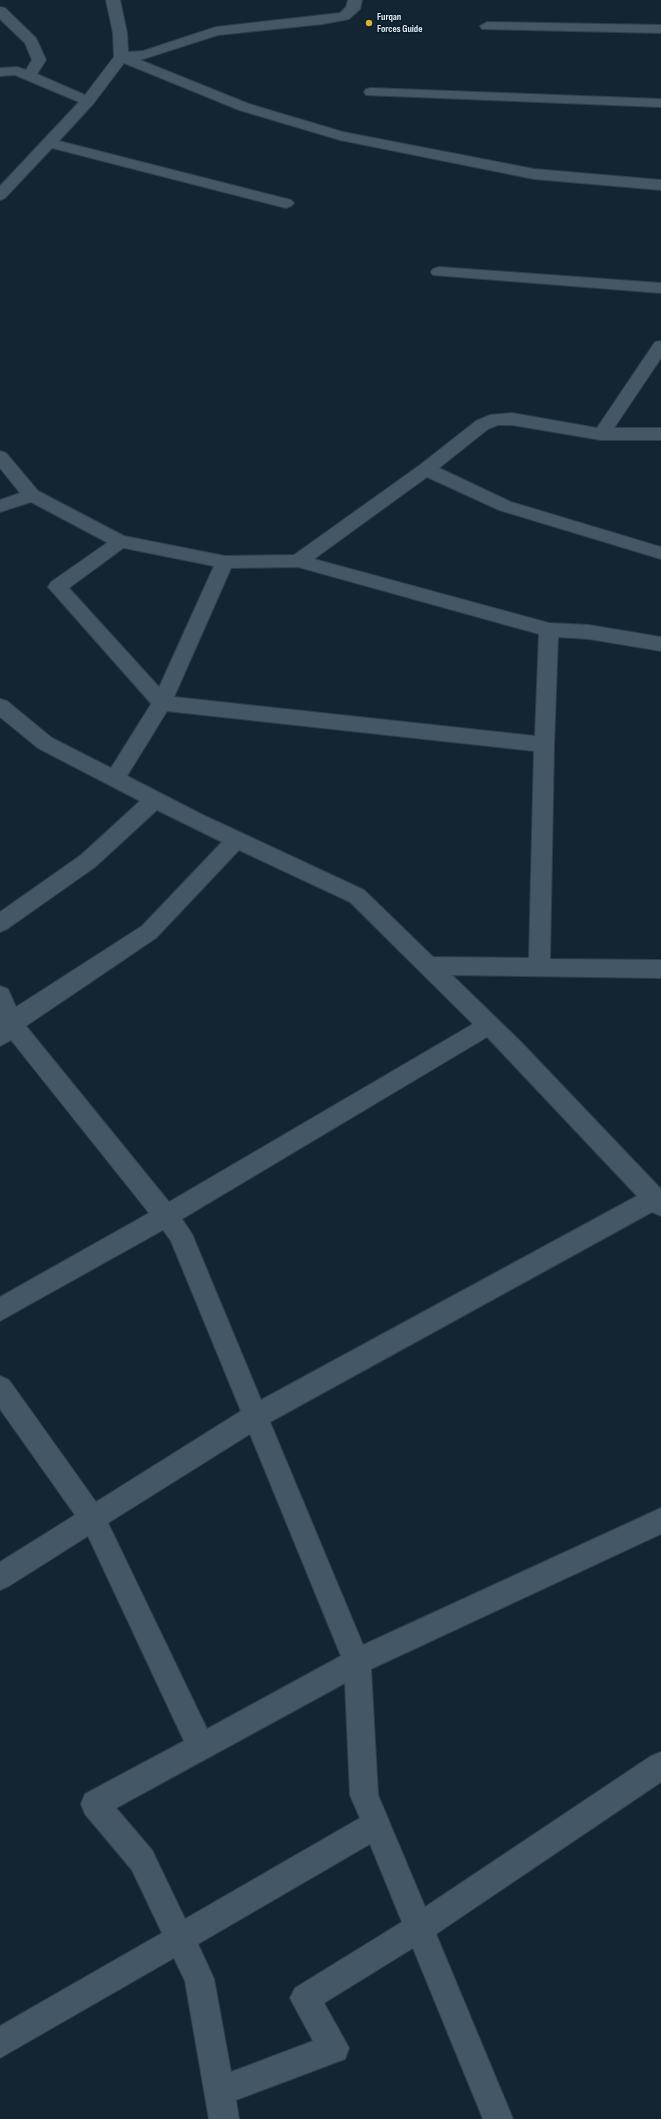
<!DOCTYPE html>
<style>
body{margin:0}
canvas{display:block;background:#132533}
</style>
<canvas width="661" height="2119"></canvas>
<script>
const ctx = document.querySelector('canvas').getContext('2d');
ctx.lineJoin = 'round';
function strokePath(path, color, width, dash) { ctx.strokeStyle = color; ctx.lineWidth = width; ctx.lineCap = dash ? 'butt' : 'round'; ctx.setLineDash(dash || []); ctx.stroke(path); }
function fill(path, color) { ctx.fillStyle = color; ctx.fill(path, 'evenodd'); }
function write(font, color, halo, rows, align = 'center') {
  ctx.font = font + ' "Sofia Sans Condensed",sans-serif'; ctx.lineWidth = 3; ctx.setLineDash([]); ctx.textBaseline = 'middle'; ctx.strokeStyle = halo; ctx.fillStyle = color; for (const [text, x, y, turn = 0] of rows) {
    ctx.save(); ctx.translate(x, y); ctx.rotate((+turn || 0) * Math.PI / 180); ctx.textAlign = isNaN(turn) ? turn : align; if (halo) ctx.strokeText(text, 0, 0); ctx.fillText(text, 0, 0); ctx.restore();
  }
}
const lane = new Path2D(`
 M120 536 126 538 129 542 126 546 69 588 169 698 172 703 169 708 162 710 155 708 48 587 51 582 114 538Z`);
const street = new Path2D(`
 M106 0H120L127 33 128 52 143 51 216 27 340 13 346 7 348 0H362L360 9 349 19 323 24 218 35 140 60 249 104 343 132 534 169 661 180V190L534 179 340 140 239 110 124 63 93 104 59 141 291 200 294 203 291 206 286 208 52 148 5 198 0 200V186L79 102 15 75 0 76V68L17 67 26 70 32 60 25 43 0 19V7L5 8 36 38 46 60 37 74 85 95 114 57 113 33Z
 M487 22 661 25V33L482 29 480 26Z
 M371 88 661 99V107L366 95 364 92 366 89Z
 M439 267 661 283V293L433 275 431 272 433 269Z
 M661 341V358L614 428H661V440H601L512 425H498L488 429 439 468 511 502 661 547V559L499 510 427 477 314 559 549 623 589 625 661 637V651L589 639 558 637 554 745 550 959 661 960V978L452 975 521 1042 661 1189V1216L652 1212 270 1422 363 1645 661 1508V1534L371 1669 378 1795 425 1907 651 1756 661 1752V1782L436 1934 513 2119H483L413 1948 324 2003 349 2048 345 2059 236 2100 239 2119H209L185 1981 174 1958 0 2058V2026L162 1933 132 1870 85 1814 81 1804 85 1794 184 1741 88 1536 9 1586 0 1590V1562L75 1515 0 1409V1376L9 1380 96 1502 241 1411 171 1241 163 1230 0 1321V1297L149 1213 11 1040 0 1046V986L8 989 16 1007 142 926 222 842 157 810 95 867 7 929 0 932V912L81 855 140 801 38 748 0 717V699L7 701 52 738 111 768 153 701 214 566 114 546 31 502 0 512V500L20 493 0 468V451L6 453 38 491 124 536 225 556 294 555 420 465 476 421 490 415 512 413 597 428 655 342ZM298 567 539 634 535 736 174 697 231 568ZM167 711 534 751 529 958 433 957 364 890 203 815 127 776ZM239 850 350 902 473 1024 169 1202 26 1026 156 938ZM487 1037 637 1196 261 1400 192 1234 182 1219ZM250 1434 341 1656 207 1729 108 1523ZM345 1683 350 1795 360 1818 185 1919 152 1850 116 1808ZM370 1844 402 1922 295 1988 290 1998 313 2041 231 2072 214 1979 198 1944Z`);
const markers = [
 [369,23,4,"#d6b534"]
];
const farPoinames = [
 ["Furqan",377,17],
 ["Forces Guide",377,29]
];
strokePath(lane, '#323f4a', 2);
strokePath(street, '#323f4a', 2);
fill(lane, '#445766');
fill(street, '#445766');
for (const [x, y, r, color] of markers) { const dot = new Path2D(); dot.arc(x, y, r, 0, 2 * Math.PI); ctx.fillStyle = color; ctx.fill(dot); strokePath(dot, '#0a1c28', 1.5); }
write('bold 10px', '#dfebf4', '#0a1c28', farPoinames, 'left');
</script>
